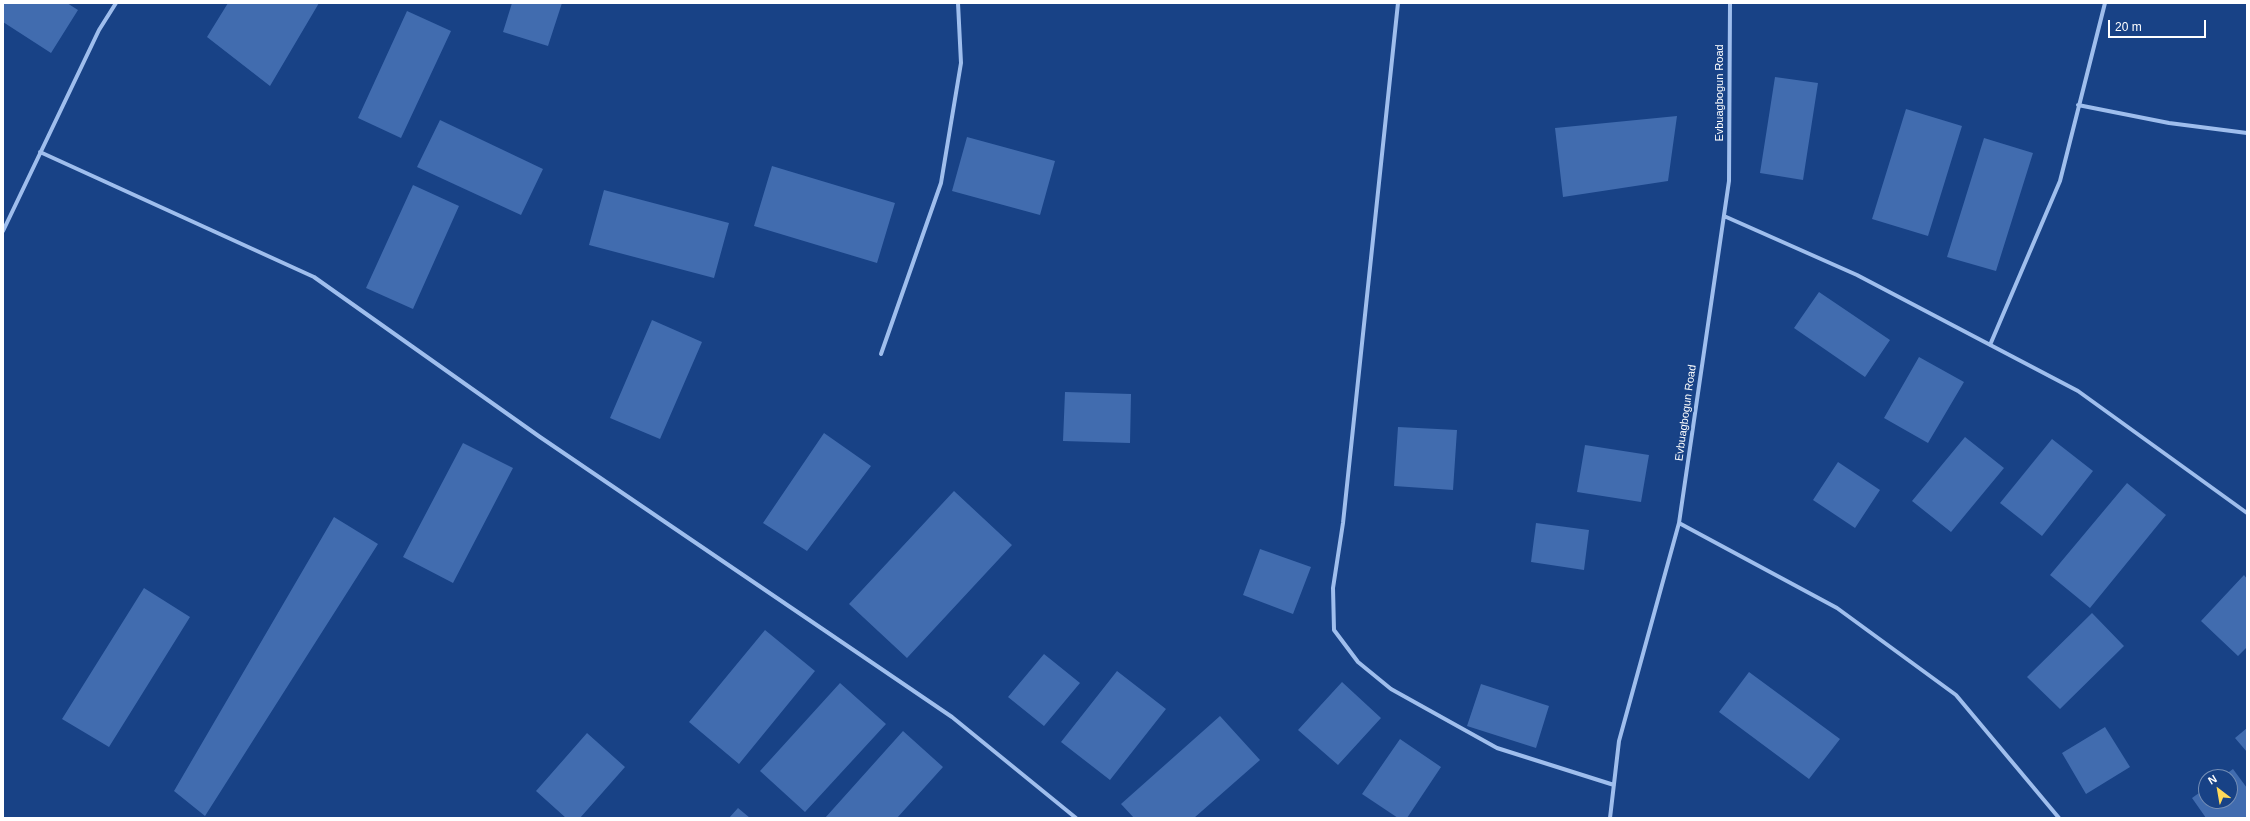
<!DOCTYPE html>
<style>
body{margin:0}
#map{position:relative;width:2250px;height:821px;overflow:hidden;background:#184286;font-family:Arial,sans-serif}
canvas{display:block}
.frame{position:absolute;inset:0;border:4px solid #fff;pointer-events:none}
.north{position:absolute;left:2198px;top:769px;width:40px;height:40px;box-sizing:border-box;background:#184286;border:1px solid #748eb6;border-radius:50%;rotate:329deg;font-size:11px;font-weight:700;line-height:16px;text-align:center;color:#fff}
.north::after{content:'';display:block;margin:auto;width:14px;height:18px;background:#ffd95a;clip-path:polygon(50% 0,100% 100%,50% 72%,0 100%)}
.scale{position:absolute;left:2108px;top:20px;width:98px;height:18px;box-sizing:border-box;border:2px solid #fff;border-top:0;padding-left:5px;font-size:12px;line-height:14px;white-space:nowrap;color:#fff;-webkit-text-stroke:3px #184286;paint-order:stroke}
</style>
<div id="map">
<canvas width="2250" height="821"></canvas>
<div class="frame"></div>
<div class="north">N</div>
<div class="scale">20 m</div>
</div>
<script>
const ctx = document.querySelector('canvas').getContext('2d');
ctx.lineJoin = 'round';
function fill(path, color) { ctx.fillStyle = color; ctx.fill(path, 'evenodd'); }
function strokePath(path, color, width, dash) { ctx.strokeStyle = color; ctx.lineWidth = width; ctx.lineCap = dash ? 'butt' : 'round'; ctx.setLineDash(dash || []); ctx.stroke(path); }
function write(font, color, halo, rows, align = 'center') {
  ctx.font = font + ' Arial,sans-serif'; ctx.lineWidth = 4; ctx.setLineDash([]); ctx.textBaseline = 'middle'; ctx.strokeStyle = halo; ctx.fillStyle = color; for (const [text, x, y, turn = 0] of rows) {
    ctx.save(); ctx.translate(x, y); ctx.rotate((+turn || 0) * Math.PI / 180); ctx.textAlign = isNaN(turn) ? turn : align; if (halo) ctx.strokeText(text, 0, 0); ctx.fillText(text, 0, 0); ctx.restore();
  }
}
const building = new Path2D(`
 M3 3H67L78 10 51 53 3 22Z
 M228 3H319L270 86 207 37Z
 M512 3H562L548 46 503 32Z
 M407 11 451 31 401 138 358 118Z
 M1775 77 1818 83 1803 180 1760 173Z
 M1906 109 1962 126 1928 236 1872 219Z
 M1677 116 1668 181 1563 197 1555 128Z
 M440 120 543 169 521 215 417 167Z
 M967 137 1055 161 1040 215 952 191Z
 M1984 138 2033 153 1996 271 1947 257Z
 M772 166 895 203 877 263 754 226Z
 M413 185 459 206 413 309 366 288Z
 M604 190 729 223 714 278 589 245Z
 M1819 292 1890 340 1865 377 1794 328Z
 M652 320 702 342 660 439 610 418Z
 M1919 357 1964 382 1928 443 1884 418Z
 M1065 392 1131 394 1130 443 1063 441Z
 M1398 427 1457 430 1453 490 1394 486Z
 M824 433 871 466 807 551 763 523Z
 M1965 437 2004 468 1951 532 1912 501Z
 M2052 439 2093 471 2042 536 2000 503Z
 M463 443 513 468 453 583 403 557Z
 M1585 445 1649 455 1641 502 1577 492Z
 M1838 462 1880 490 1855 528 1813 500Z
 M2127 483 2166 515 2090 608 2050 575Z
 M954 491 1012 545 907 658 849 604Z
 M334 517 378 544 205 816 174 791Z
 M1536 523 1589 530 1584 570 1531 562Z
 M1260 549 1311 567 1293 614 1243 595Z
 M2244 575 2247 579V647L2238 656 2201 621Z
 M144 588 190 617 109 747 62 719Z
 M2092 613 2124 646 2060 709 2027 677Z
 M765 630 815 671 739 764 689 722Z
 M1044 654 1080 683 1044 726 1008 697Z
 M1117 671 1166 709 1110 780 1061 742Z
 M1749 672 1840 739 1809 779 1719 712Z
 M1342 682 1381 718 1338 765 1298 730Z
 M840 683 886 724 805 812 760 771Z
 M1481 684 1549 706 1536 748 1467 726Z
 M1220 716 1260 760 1194 818H1134L1121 804Z
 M2105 727 2130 767 2086 794 2062 753Z
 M2247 728V752L2235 738Z
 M903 731 943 767 897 818H825Z
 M587 733 625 767 580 818H566L536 791Z
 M1400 739 1441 767 1407 818H1398L1362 794Z
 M2233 769 2247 788V818H2206L2192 798 2206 788V801H2230V777H2222Z
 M738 808 750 818H729Z`);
const street = new Path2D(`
 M1398 3 1343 523 1333 588 1334 630 1358 662 1391 689 1497 748 1614 785
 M2078 105 2169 123 2247 133
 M40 152 314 277 540 437 952 717 1076 818
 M1724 216 1857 275 2078 391 2247 513
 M3 231 99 30 116 3
 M1990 345 2060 181 2105 3
 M881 354 941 183 961 63 958 3
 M1679 523 1837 608 1956 695 2059 818
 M1610 818 1619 741 1679 523 1729 181 1730 3`);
const streetNames = [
 ["Evbuagbogun Road",1720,93,-90],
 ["Evbuagbogun Road",1686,413,-82]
];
fill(building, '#416caf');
strokePath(street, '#9fbeed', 4);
write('11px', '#fff', '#184286', streetNames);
</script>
